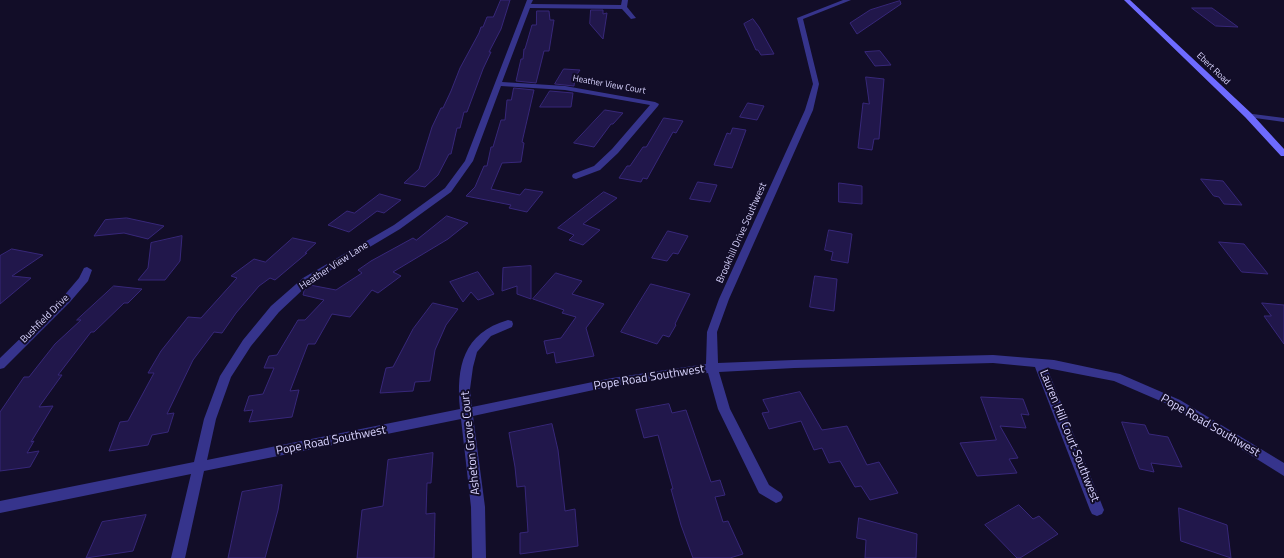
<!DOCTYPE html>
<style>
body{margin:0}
canvas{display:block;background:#120d28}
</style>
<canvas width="1284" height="558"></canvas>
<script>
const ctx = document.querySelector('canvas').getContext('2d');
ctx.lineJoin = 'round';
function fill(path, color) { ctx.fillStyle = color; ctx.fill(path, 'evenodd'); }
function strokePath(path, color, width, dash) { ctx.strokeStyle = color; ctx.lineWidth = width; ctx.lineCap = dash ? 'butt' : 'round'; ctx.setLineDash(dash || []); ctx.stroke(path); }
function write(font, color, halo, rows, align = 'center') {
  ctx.font = font + ' "Titillium Web",sans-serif'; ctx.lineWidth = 4; ctx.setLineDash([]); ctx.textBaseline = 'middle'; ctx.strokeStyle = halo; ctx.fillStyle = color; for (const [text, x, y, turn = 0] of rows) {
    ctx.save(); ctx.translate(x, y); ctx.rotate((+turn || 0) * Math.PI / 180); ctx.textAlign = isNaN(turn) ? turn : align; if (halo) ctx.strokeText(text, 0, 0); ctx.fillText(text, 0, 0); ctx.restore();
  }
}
const building = new Path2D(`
 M501 0H510L501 29 489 52H491L483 69 467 112H464L460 128H457L451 154H449L438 175 425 187 404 183 419 169 432 127 441 108H443L451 91 460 68 479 33 481 27H483L487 17H493Z
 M900 1 901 4 857 34 850 23 870 10Z
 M1192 8H1212L1238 27 1216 26Z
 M591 10H603V14L607 13 603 39 590 24Z
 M537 11H549L550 20H554L549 51H544L536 83 516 81 521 59H523L524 49H525L532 25H536Z
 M753 19 759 27 774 54 761 55 758 50H756L744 24Z
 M880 51 891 65 875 66 865 52Z
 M564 69 580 70 575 77 574 86 555 84Z
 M866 77 884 79 879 139H874L872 150 858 148 863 103 869 104Z
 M514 88 534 90 522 142 524 143 521 162 502 163 491 189 520 195 525 189 543 192 527 212 509 208 511 205 466 196 475 187 484 166H487L491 147H493L501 120H505L507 100H511Z
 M550 91 573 93 571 107H540Z
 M748 103 764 106 757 120 740 117Z
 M605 110 623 113 613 124H611L594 147 574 143Z
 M664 118 683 121 676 133 673 132 647 179 643 178 641 182 619 178 627 166H630L643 147H646Z
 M733 128 746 130 732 168 714 165 727 133 730 134Z
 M1201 179 1223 181 1242 205 1224 204 1219 197 1214 196Z
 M698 182 717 185 710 202 690 199Z
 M839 183 862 186V204L839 202Z
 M604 192 617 198 583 224 600 230 583 245 569 240 574 235 558 228Z
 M380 194 401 200 384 213 377 211 349 232 328 225 347 211 354 213Z
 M447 216 468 223 448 239 393 272 401 276 378 293 372 290 350 317 332 314 315 344H308L290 391 299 390 292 417 249 422 253 410 244 411 249 396 263 394 274 368H264L269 356 277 355 298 320H305L324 300 303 295 304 291 310 285 336 290 362 273 358 270 371 261 413 238 416 240Z
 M127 218 164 226 148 239 124 233 94 236 105 220Z
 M829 230 852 234 848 263 831 260 833 252 825 250Z
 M668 231 688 236 678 254 673 253 667 261 652 258Z
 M182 236 180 261 165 280H138L148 268 151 243Z
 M293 238 316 243 305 253H307L275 280 270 278 259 286 236 313 222 333 214 332 193 360 167 414 174 413 168 432 152 435 148 445 109 451 120 422 128 421 154 373H148L161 351 188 317 201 318 237 278 231 276 254 259 265 262Z
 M1219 242 1244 244 1268 274 1242 272Z
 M12 249 43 255 12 276 31 278 0 304V256Z
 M531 266V299L517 294V286L502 291 503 268Z
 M478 272 494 294 478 300 471 292 463 302 450 282Z
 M556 273 582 281 572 294 604 304 586 328 594 356 556 363 554 352 547 354 544 341 561 338 576 317 562 313 564 310 533 299Z
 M815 276 837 279 834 311 810 307Z
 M651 284 690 294 675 324 676 325 669 337 663 335 657 344 621 332Z
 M114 286 142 289 128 303H124L94 332H91L58 375H62L39 407 53 406 31 442 34 441 27 453 39 451 30 467 0 471V412L24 377H29L55 344 81 320H77Z
 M433 303 458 309 446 325 435 350 430 381 415 382 413 391 380 393 386 368 393 367 413 329Z
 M1262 303 1284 305V344L1264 316H1271Z
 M800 392 822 430 847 426 867 465 879 462 898 493 870 500 861 486 855 487 840 461 829 463 822 448 814 450 801 421 769 429 762 413 769 412 763 400Z
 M981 397 1023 399 1029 415 1021 414 1026 428 1000 426 1018 458 1009 459 1017 473 977 476 960 443 996 440Z
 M669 404 672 413 686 410 711 482 720 480 725 495 715 497 723 522 728 521 743 554 730 558H693L681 525 671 489H673L658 435 644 438 636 410Z
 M1122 422 1145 425 1149 434 1168 437 1182 467 1151 463 1154 472 1140 469Z
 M552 424 558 450 565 511 575 509 578 546 520 554V533L528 532 525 486 517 487 515 467 509 433Z
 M433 453 431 483H427L426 514 435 513 434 558H357L362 510 383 506 388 460Z
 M282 485 278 510 265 558H228L242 492Z
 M1019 505 1033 519 1039 516 1058 534 1020 558H1017L985 525Z
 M1179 508 1227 525 1231 558 1181 541Z
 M146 515 133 551 86 558 102 522Z
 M859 518 917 534 916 558H865L866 540 857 538Z`);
const minor = new Path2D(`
 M527 0H533L531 4 621 5 622 0H628L627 7 636 18 631 19 622 9 530 8 502 82 565 86 655 102 659 104 658 106 618 153 600 170 576 179 573 178 572 176 573 174 594 166 612 149 650 105 565 90 501 86 473 161 451 192 400 229 311 282 279 312 251 346 231 377 216 419 207 460 460 409C456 367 463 333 508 320L512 321 513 324 512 327 491 336 477 352 473 367 470 389 472 407 612 378 706 364 707 332 719 299 805 110 813 84 797 18 843 0H851L803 19 819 84 813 110 729 299 717 332 718 363 794 360 993 355 1054 360 1120 374 1180 400 1284 463V476L1172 406 1114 381 1047 368 1104 510 1102 514 1097 516 1092 514 1090 510 1035 367 993 363 794 368 719 372 730 409 769 485 781 493 783 497 781 501 776 503 759 493 718 409 708 373 612 386 473 416 485 507 486 558H472L471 507 461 419 204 471 185 558H171L191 474 0 513V501L194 462 204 419 220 376 243 340 271 306 303 278 394 225 445 188 465 161Z
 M1245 113 1284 118V122L1248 117 1244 115Z
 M87 267 92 270 88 281 70 302 4 368 0 369V358L62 298 79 278 84 268Z`);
const secondary = new Path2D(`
 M1124 0H1130L1251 113 1284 149V156H1281L1245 117Z`);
const farStreetnames = [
 ["Ebert Road",1213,69,44],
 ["Heather View Court",609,85,10]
];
const streetNames = [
 ["Brookhill Drive Southwest",742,233,-66],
 ["Heather View Lane",334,266,-33],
 ["Bushfield Drive",45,319,-45]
];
const nearStreetnames = [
 ["Pope Road Southwest",649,378,-9],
 ["Pope Road Southwest",1210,426,30],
 ["Lauren Hill Court Southwest",1069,436,68],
 ["Pope Road Southwest",331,441,-11],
 ["Asheton Grove Court",471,443,-96]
];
fill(building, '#21174b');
strokePath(building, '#372779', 1);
fill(minor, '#36348c');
fill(secondary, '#6e6bff');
write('9px', '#d9d4ff', '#120d28', farStreetnames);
write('10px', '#d9d4ff', '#120d28', streetNames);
write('12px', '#d9d4ff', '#120d28', nearStreetnames);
</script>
